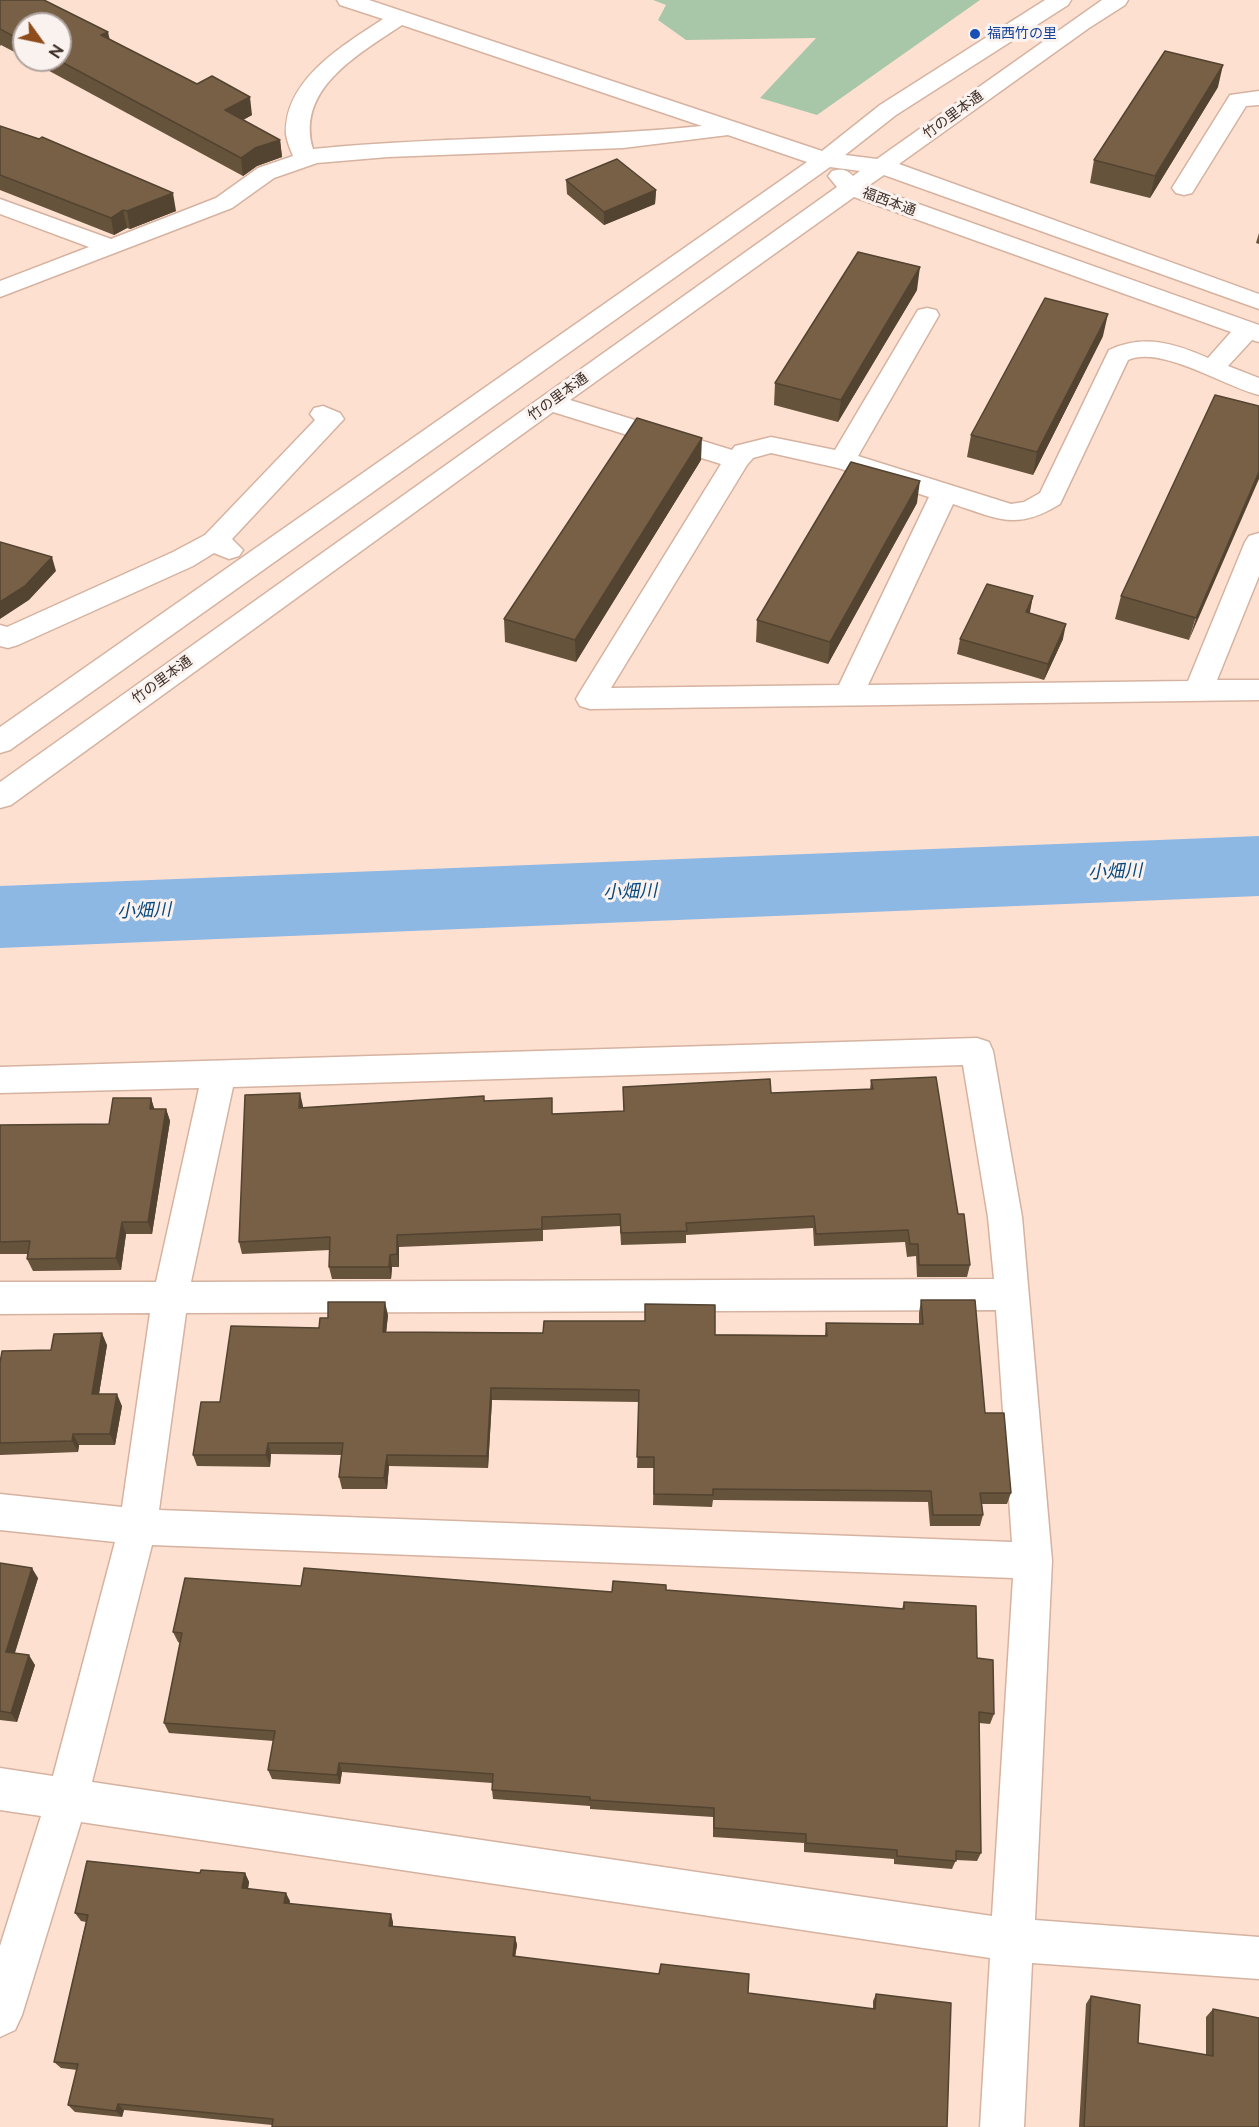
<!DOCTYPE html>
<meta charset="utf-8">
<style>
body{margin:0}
#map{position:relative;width:1259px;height:2127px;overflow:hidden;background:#fee0d1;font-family:Raleway,sans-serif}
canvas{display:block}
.north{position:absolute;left:12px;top:12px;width:60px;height:60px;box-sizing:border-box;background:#faf2ef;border:2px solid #afa49f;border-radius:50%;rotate:123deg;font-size:16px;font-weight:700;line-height:24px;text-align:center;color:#3e2f28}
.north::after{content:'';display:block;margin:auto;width:21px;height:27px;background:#8e4b1b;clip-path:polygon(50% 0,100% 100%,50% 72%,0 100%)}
</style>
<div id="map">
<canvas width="1259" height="2127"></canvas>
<div class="north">N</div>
</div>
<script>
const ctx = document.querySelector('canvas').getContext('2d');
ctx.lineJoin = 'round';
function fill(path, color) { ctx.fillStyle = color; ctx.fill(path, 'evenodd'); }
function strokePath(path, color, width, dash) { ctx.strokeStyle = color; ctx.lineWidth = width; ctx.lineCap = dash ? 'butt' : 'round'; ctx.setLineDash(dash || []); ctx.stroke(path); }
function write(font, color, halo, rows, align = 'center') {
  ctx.font = font + ' Raleway,"Noto Sans JP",sans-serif'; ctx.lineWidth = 6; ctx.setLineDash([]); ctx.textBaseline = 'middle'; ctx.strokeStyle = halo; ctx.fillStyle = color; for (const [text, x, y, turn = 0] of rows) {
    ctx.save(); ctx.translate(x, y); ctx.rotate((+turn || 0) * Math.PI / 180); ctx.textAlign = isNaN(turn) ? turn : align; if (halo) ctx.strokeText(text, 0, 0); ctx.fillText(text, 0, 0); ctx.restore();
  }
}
const green = new Path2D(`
 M653 0H980L817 115 760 98 816 38 686 40 658 20 666 5Z`);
const river = new Path2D(`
 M1259 836V896L0 948V886Z`);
const minor = new Path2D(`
 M337 0H369L822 151 880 105 1045 0H1071L1068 5 896 115 845 155 877 159 1102 0H1128L1125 5 1089 28 899 164 1259 294V309L884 175 868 186 1259 325V342L1252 340 1228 366 1259 378V395C1223 386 1161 345 1128 360L1060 504C1016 531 999 519 953 504L868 685 1188 681 1245 542 1249 536 1259 533V576L1217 680H1259V700L590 709 580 706 576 699 580 692 721 464 553 412 11 805 0 808V782L837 187 828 176 832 171C841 169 846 169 853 176L860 171 830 167 10 750 0 753V727L807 162 728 135 623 148 388 157 317 163 274 178 232 208 0 297V281L89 247 0 214V199L111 239 216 198 258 168 293 156C290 149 287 141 286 134 284 79 344 45 383 19L340 5ZM402 25 702 126C573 139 443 136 313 149 295 89 359 54 402 25ZM854 197 1231 332 1208 358C1174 343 1144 334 1109 350L1040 493 1024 502 1011 504 858 456 939 315 936 310 927 308 918 310 915 315 835 450 771 437 735 446 732 450 570 400ZM771 453 838 468 929 497 839 685 611 688 747 465 753 458Z
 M1259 91V105L1246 106 1192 193 1184 195 1176 193 1172 188 1230 95Z
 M323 406 340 413 344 419 232 539 243 550 239 556 229 559 214 553 193 566 18 645 8 648 0 646V625L7 627 173 552 205 535 315 420 310 414 314 408Z
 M977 1038 989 1042 993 1051 1022 1217 1052 1561 1035 1920 1259 1937V1979L1032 1963 1024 2127H980L990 1958 81 1822 22 2015 15 2030 0 2037V1946L41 1816 0 1810V1768L53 1776 115 1542 0 1530V1494L122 1507 150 1313 0 1314V1282H156L199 1088 0 1093V1067ZM963 1065 988 1217 994 1279 191 1282 233 1087ZM996 1310 1012 1542 159 1510 186 1313ZM152 1545 1013 1578 992 1916 92 1782Z`);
const wall = new Path2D(`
 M0 0 110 39 252 115 243 120 280 140 282 157 257 166 243 176 29 60H60L24 24V57L1 45 0 46Z
 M1218 87 1150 198 1090 183 1094 160Z
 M0 126 176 211 130 229 127 228 114 235 0 190Z
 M566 180 656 190 655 204 604 225 567 194Z
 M1259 233V244L1256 243Z
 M917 290 838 422 774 405 775 383Z
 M1103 336 1033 475 967 457 971 435Z
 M1259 406 1189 640 1115 619 1121 596Z
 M701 460 576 662 505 642 504 619Z
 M917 503 828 664 756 642 757 620Z
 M1033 596 1029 613 1063 639 1044 680 957 654 960 639Z
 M871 1080 958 1214 970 1265 967 1277H917L916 1256 907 1257 905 1242 814 1246 813 1228 686 1235V1243L621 1245 620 1226 543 1230V1241L399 1247V1267H392L391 1279H332L329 1267 330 1250 242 1254 239 1242 303 1106 302 1108 485 1101 552 1114 624 1111 623 1087 771 1093 870 1089Z
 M151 1098 154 1109H166L170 1121 152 1234H126L121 1270 33 1271 27 1259 28 1254H0V1125L109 1124Z
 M921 1300 985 1413 1011 1493 1007 1504H982L983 1515 980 1526H930L928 1502 713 1500 712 1507 653 1505 654 1468H637L639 1402 492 1400 488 1468 389 1466 387 1489H342L339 1477 341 1455 271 1454 270 1467 197 1466 193 1455 220 1402 319 1328 328 1318 388 1315 386 1332 825 1335 826 1323 919 1324V1313Z
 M107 1345 99 1394 122 1406 115 1445H79L78 1452 0 1455V1363L51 1350Z
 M0 1563 38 1578 15 1653 35 1665 17 1722 0 1720Z
 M301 1586 612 1592 666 1590 902 1609 904 1602 977 1658 994 1714 990 1724 979 1723 981 1853 977 1861 956 1860 952 1869 894 1864V1859L804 1852V1843L713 1837V1817L590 1809V1806L493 1799 492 1790V1783L342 1772 340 1784 272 1779 268 1770 274 1741 169 1733 164 1723 180 1643 178 1642 173 1632Z
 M200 1873H245L249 1882 248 1888 290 1901 289 1904 393 1922V1926L515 1937 517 1945 515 1956 748 1993 873 2009V2001L876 1994 951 2003 272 2125 124 2110 122 2117 75 2112 68 2105 77 2070 61 2068 54 2062 86 1922 81 1921 75 1913Z
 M1091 1996 1138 2043 1206 2055V2017L1213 2009 1259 2127H1079L1086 2004Z`);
const shadedWall = new Path2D(`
 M108 32 112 49 101 35Z
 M1223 65 1218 87 1150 198 1155 176Z
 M250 97 252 115 228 128 225 110Z
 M280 140 282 157 257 166 243 176 241 158 255 148Z
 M656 190 655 204 604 225V212Z
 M173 193 176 211 130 229 127 211Z
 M123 210 127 228 114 235 111 218Z
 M920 267 917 290 838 422 841 400Z
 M1108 314 1103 336 1033 475 1037 452Z
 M702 438 701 460 576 662 575 640Z
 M1259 472V479L1189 640 1196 618Z
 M920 481 917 503 828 664 830 642Z
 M52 557 56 571 29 600 0 619V602Z
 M1033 596 1030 612 1023 627 1026 612Z
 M1066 624 1063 639 1044 680 1048 664Z
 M300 1093 303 1106 302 1121 299 1108Z
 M151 1098 155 1111 150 1109Z
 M166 1109 170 1121 152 1234 148 1222Z
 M122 1222 126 1234 121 1270 116 1258Z
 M397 1235 399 1247V1267L397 1254Z
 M390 1255 392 1267 391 1279 389 1267Z
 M385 1302 388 1315 385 1344 383 1332Z
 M102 1333 107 1345 97 1406 92 1394Z
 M491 1388 492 1400 488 1468 487 1456Z
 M117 1394 122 1406 115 1445 110 1434Z
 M73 1434 79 1445 78 1452 72 1441Z
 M268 1443 271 1454 270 1467 266 1455Z
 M387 1455 389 1466 387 1489 384 1478Z
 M32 1568 38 1578 12 1661 6 1652Z
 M29 1655 35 1665 17 1722 11 1713Z
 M339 1763 342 1772 340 1784 337 1775Z
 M245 1873 249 1882 247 1896 242 1888Z
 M286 1893 290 1901 288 1912 284 1903Z
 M391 1914 393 1922 392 1934 389 1926Z
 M515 1937 517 1945 514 1964 513 1956Z
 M118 2104 124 2110 122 2117 116 2111Z`);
const building = new Path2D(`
 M0 0H44L108 32 101 35 197 84 212 76 250 97 225 110 280 140 255 148 241 158 58 60H60V24H24V42L0 29Z
 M1165 51 1223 65 1155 176 1094 160Z
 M0 126 39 139 42 137 173 193 127 211 123 210 111 218 0 175Z
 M617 159 656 190 604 212 566 180Z
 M858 252 920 267 841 400 775 383Z
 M1045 298 1108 314 1037 452 971 435Z
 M1215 395 1259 406V472L1196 618 1121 596Z
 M637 418 702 438 575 640 504 619Z
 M851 462 920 481 830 642 757 620Z
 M0 542 52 557 25 586 0 602Z
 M987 584 1033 596 1026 612 1066 624 1048 664 960 639Z
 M936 1077 958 1214H964L970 1265H919L918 1244H910L908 1230 816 1234 814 1216 686 1223 687 1231 621 1233 620 1214 542 1217V1229L397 1235V1254L390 1255 389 1267H329L330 1237 239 1242 245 1095 300 1093 299 1108 484 1096V1101L552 1098V1114L624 1111 623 1087 770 1079 771 1093 873 1089 871 1080Z
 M113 1098H151L150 1109H166L148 1222H122L116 1258 27 1259 30 1241 0 1242V1125L109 1124Z
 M921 1300H975L985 1413H1004L1011 1493H980L983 1515H933L931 1491 713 1489V1495L654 1494V1457H637L639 1390 491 1388 487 1456 387 1455 384 1478 339 1477 343 1443H268L266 1455H193L201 1402H220L231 1326 319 1328 320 1318H328V1302H385L383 1332 543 1333 544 1321H645V1304L715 1305V1335L827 1336 826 1323 923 1324Z
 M102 1333 92 1394H117L110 1434H73L72 1441 0 1443V1363L2 1351 51 1350 54 1334Z
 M0 1563 32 1568 6 1652 29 1655 11 1713 0 1711Z
 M304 1568 612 1592 613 1581 666 1585V1590L904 1609V1602L976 1606 977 1658 993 1660 994 1714 979 1712 981 1853 956 1851V1861L897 1856V1850L806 1843V1834L714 1828V1808L590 1800V1797L492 1790 493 1774 339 1763 337 1775 268 1770 275 1731 164 1723 182 1633 173 1632 185 1578 301 1586Z
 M87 1861 200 1873 201 1870 245 1873 242 1888 286 1893 284 1903 391 1914 389 1926 515 1937 513 1956 659 1974 661 1964 749 1974 748 1993 875 2009 876 1994 951 2003 947 2127H272L273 2119 118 2104 116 2111 68 2105 78 2064 54 2062 88 1915 75 1913Z
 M1091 1996 1140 2005 1138 2043 1213 2056V2009L1259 2018V2127H1084Z`);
const markers = [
 [975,34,6,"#1a4fb4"]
];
const farTransitnames = [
 ["福西竹の里",987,34]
];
const farStreetnames = [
 ["竹の里本通",953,115,-36],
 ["福西本通",889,202,20],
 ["竹の里本通",558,397,-36],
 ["竹の里本通",162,680,-36]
];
const waterNames = [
 ["小畑川",1115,872,-2],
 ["小畑川",630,892,-2],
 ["小畑川",144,911,-2]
];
fill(green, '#a8c7a8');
fill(river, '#8eb8e4');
strokePath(minor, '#d6b2a0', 3);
fill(minor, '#fff');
fill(wall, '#66533c');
fill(shadedWall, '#534331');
fill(building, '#776046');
strokePath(building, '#534331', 1.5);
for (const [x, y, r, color] of markers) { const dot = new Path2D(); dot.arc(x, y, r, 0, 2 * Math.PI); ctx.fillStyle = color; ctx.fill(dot); strokePath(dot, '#faf2ef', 2); }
write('14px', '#164399', '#faf2ef', farTransitnames, 'left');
write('14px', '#3e2f28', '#faf2ef', farStreetnames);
write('italic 18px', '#07487e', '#faf2ef', waterNames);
</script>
